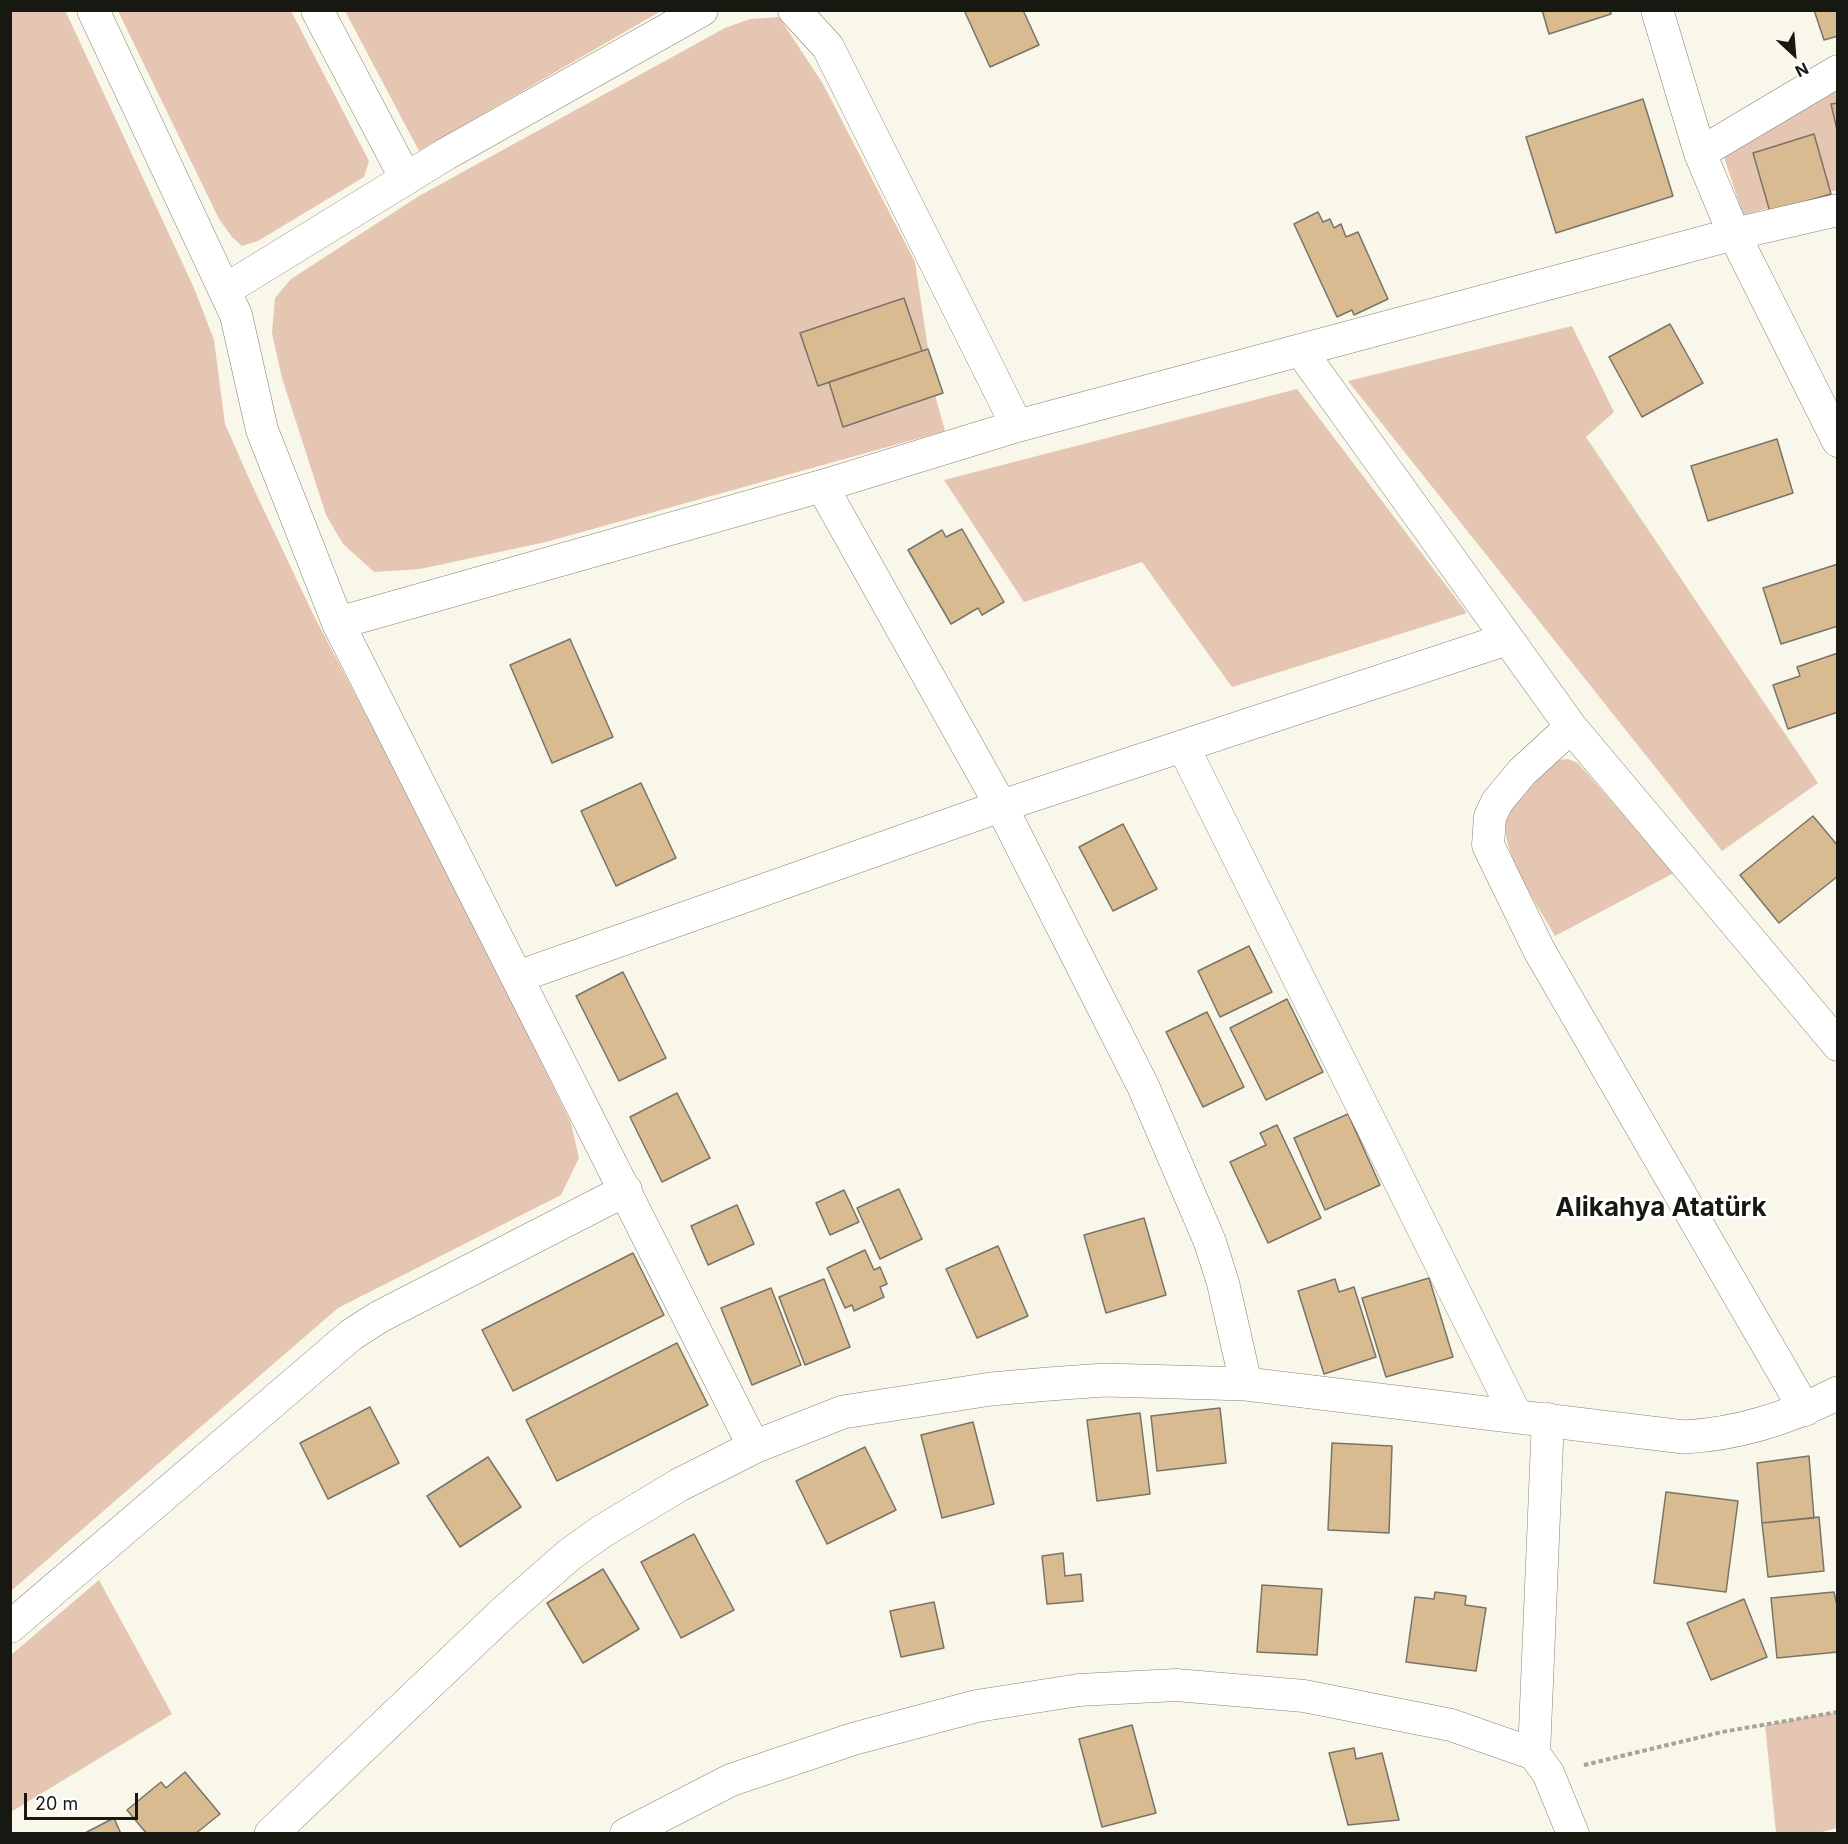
<!DOCTYPE html>
<meta charset="utf-8">
<style>
body{margin:0}
#map{position:relative;width:1848px;height:1844px;overflow:hidden;background:#f9f7e9;font-family:Inter,sans-serif}
canvas{display:block}
.frame{position:absolute;inset:0;border:12px solid #181813;pointer-events:none}
.north{position:absolute;left:1764px;top:24px;width:60px;height:60px;-webkit-text-stroke:4px #fff;paint-order:stroke;rotate:154deg;font-size:16px;font-weight:700;line-height:24px;text-align:center;color:#181813}
.north::after{content:'';display:block;margin:auto;width:21px;height:27px;background:#181813;clip-path:polygon(50% 0,100% 100%,50% 72%,0 100%)}
.scale{position:absolute;left:24px;top:1793px;width:114px;height:27px;box-sizing:border-box;border:3px solid #181813;border-top:0;padding-left:8px;font-size:18px;line-height:21px;white-space:nowrap;color:#181813;-webkit-text-stroke:4px #fff;paint-order:stroke}
</style>
<div id="map">
<canvas width="1848" height="1844"></canvas>
<div class="frame"></div>
<div class="north">N</div>
<div class="scale">20 m</div>
</div>
<script>
const ctx = document.querySelector('canvas').getContext('2d');
ctx.lineJoin = 'round';
function fill(path, color) { ctx.fillStyle = color; ctx.fill(path, 'evenodd'); }
function strokePath(path, color, width, dash) { ctx.strokeStyle = color; ctx.lineWidth = width; ctx.lineCap = dash ? 'butt' : 'round'; ctx.setLineDash(dash || []); ctx.stroke(path); }
function write(font, color, halo, rows, align = 'center') {
  ctx.font = font + ' Inter,sans-serif'; ctx.lineWidth = 6; ctx.setLineDash([]); ctx.textBaseline = 'middle'; ctx.strokeStyle = halo; ctx.fillStyle = color; for (const [text, x, y, turn = 0] of rows) {
    ctx.save(); ctx.translate(x, y); ctx.rotate((+turn || 0) * Math.PI / 180); ctx.textAlign = isNaN(turn) ? turn : align; if (halo) ctx.strokeText(text, 0, 0); ctx.fillText(text, 0, 0); ctx.restore();
  }
}
const green = new Path2D(`
 M65 10 194 288 214 340 225 424 251 483 313 614 452 879 571 1123 579 1158 561 1195 338 1308 11 1591 10 11Z
 M118 11H291L369 161 364 177 258 241 242 246 232 237 219 219Z
 M345 11H661L419 151Z
 M779 17 823 84 915 262 935 395 945 431 546 542 420 569 374 572 343 544 326 515 282 378 272 333 275 298 291 279 419 196 725 28 750 19Z
 M1837 89V190L1743 215 1724 157Z
 M1572 326 1614 412 1586 437 1818 783 1722 851 1348 381Z
 M1297 389 1467 613 1232 687 1142 562 1024 602 944 480Z
 M1568 759 1578 763 1674 873 1555 936C1540 908 1494 845 1508 813 1516 795 1535 777 1547 761Z
 M99 1580 172 1714 11 1812V1655Z
 M1837 1712V1828L1819 1833H1776L1765 1725Z`);
const building = new Path2D(`
 M964 10H1023L1039 45 990 67Z
 M1542 10H1610L1611 14 1549 34Z
 M1814 10H1838V36L1824 40Z
 M1643 99 1673 196 1556 233 1526 137Z
 M1838 103V134L1831 104Z
 M1814 134 1831 194 1770 212 1753 153Z
 M1318 212 1323 222 1330 219 1334 228 1341 224 1346 237 1358 232 1388 299 1354 315 1352 310 1337 317 1294 224Z
 M904 298 922 351 818 386 800 333Z
 M1670 324 1703 383 1642 417 1609 357Z
 M928 349 943 393 843 427 829 382Z
 M1777 439 1793 493 1708 521 1691 466Z
 M962 529 1004 602 982 615 978 608 951 624 908 550 942 530 946 537Z
 M1838 564V626L1781 644 1763 588Z
 M570 639 613 737 552 763 510 665Z
 M1838 653V712L1788 729 1773 685 1800 676 1797 667Z
 M641 783 676 858 616 886 581 811Z
 M1813 816 1838 846V876L1779 923 1740 875Z
 M1123 824 1157 889 1113 911 1079 847Z
 M1249 946 1272 992 1220 1017 1198 971Z
 M623 972 666 1058 619 1081 576 996Z
 M1287 999 1323 1072 1266 1100 1230 1028Z
 M1207 1012 1244 1087 1203 1107 1166 1032Z
 M677 1093 710 1158 662 1182 630 1117Z
 M1348 1114 1380 1185 1325 1210 1294 1138Z
 M1277 1125 1321 1218 1268 1243 1230 1162 1266 1145 1260 1133Z
 M899 1189 922 1239 880 1259 857 1208Z
 M844 1190 859 1222 830 1235 816 1203Z
 M737 1205 754 1244 708 1265 691 1226Z
 M1144 1218 1166 1295 1106 1313 1084 1235Z
 M998 1246 1028 1316 977 1338 946 1269Z
 M865 1250 874 1270 880 1267 887 1284 880 1287 884 1297 854 1311 852 1305 845 1308 827 1268Z
 M633 1253 664 1315 513 1391 482 1330Z
 M1429 1278 1453 1357 1386 1377 1362 1298Z
 M824 1279 850 1347 805 1365 779 1297Z
 M1335 1279 1339 1292 1354 1287 1376 1357 1324 1374 1298 1291Z
 M771 1288 801 1365 752 1385 721 1308Z
 M677 1343 708 1405 557 1481 526 1420Z
 M370 1407 399 1463 328 1499 300 1443Z
 M1220 1408 1226 1463 1157 1471 1151 1416Z
 M1140 1413 1150 1494 1097 1501 1087 1420Z
 M973 1422 994 1504 942 1518 921 1435Z
 M1332 1443 1392 1446 1389 1533 1328 1530Z
 M865 1447 896 1510 827 1544 796 1481Z
 M1809 1456 1814 1518 1762 1523 1757 1463Z
 M488 1457 521 1507 460 1547 427 1496Z
 M1666 1492 1738 1501 1726 1592 1654 1583Z
 M1819 1517 1824 1571 1768 1577 1762 1523Z
 M694 1534 734 1610 681 1638 641 1562Z
 M1063 1553 1065 1576 1081 1574 1083 1601 1047 1604 1042 1556Z
 M603 1569 639 1629 583 1663 547 1603Z
 M1262 1585 1322 1589 1317 1655 1257 1652Z
 M1435 1592 1466 1596 1465 1605 1486 1608 1476 1671 1406 1662 1415 1597 1434 1599Z
 M1834 1592 1838 1610V1652L1777 1658 1771 1598Z
 M1744 1599 1767 1657 1711 1680 1687 1623Z
 M934 1602 944 1648 901 1657 890 1611Z
 M1132 1725 1156 1813 1102 1827 1079 1739Z
 M1354 1748 1356 1759 1382 1753 1399 1820 1348 1825 1329 1753Z
 M185 1772 220 1814 195 1834H147L127 1810 161 1782 166 1788Z
 M114 1818 121 1834H83Z`);
const path = new Path2D(`
 M1584 1765 1722 1732 1838 1712`);
const minor = new Path2D(`
 M93 10 236 315 262 430 338 623 754 1447
 M317 10 406 179
 M794 10 828 47 1017 426
 M1657 10 1700 153 1734 234 1838 441
 M1700 153 1838 71
 M225 290 446 154 702 10
 M1301 351 1571 727 1838 1045
 M822 486 1001 806 1143 1086 1210 1242 1223 1283 1246 1384
 M338 623 822 486 1017 426 1734 234 1838 210
 M1571 727 1522 772 1497 802 1490 817 1488 845 1539 950 1805 1410
 M1183 746 1516 1415
 M517 977 1001 806 1507 639
 M10 1627 351 1335 379 1317 626 1190
 M1534 1754 1548 1419
 M626 1834 731 1780 853 1739 977 1706 1079 1690 1176 1685 1304 1696 1451 1725 1534 1754 1548 1773 1573 1834`);
const tertiary = new Path2D(`
 M271 1834 503 1613 569 1555 601 1532 679 1485 754 1447 843 1412 991 1389 1049 1384 1105 1380 1246 1384 1684 1437C1740 1434 1789 1418 1838 1393`);
const districtNames = [
 ["Alikahya Atatürk",1661,1208]
];
fill(green, '#e5c6b3');
fill(building, '#d8bb90');
strokePath(building, '#7a7368', 1.5);
strokePath(minor, '#848376', 33);
strokePath(tertiary, '#848376', 34);
strokePath(path, '#a5a499', 4, [4.5, 3]);
strokePath(minor, '#fff', 32);
strokePath(tertiary, '#fff', 33);
write('bold 26px', '#181813', '#fff', districtNames);
</script>
